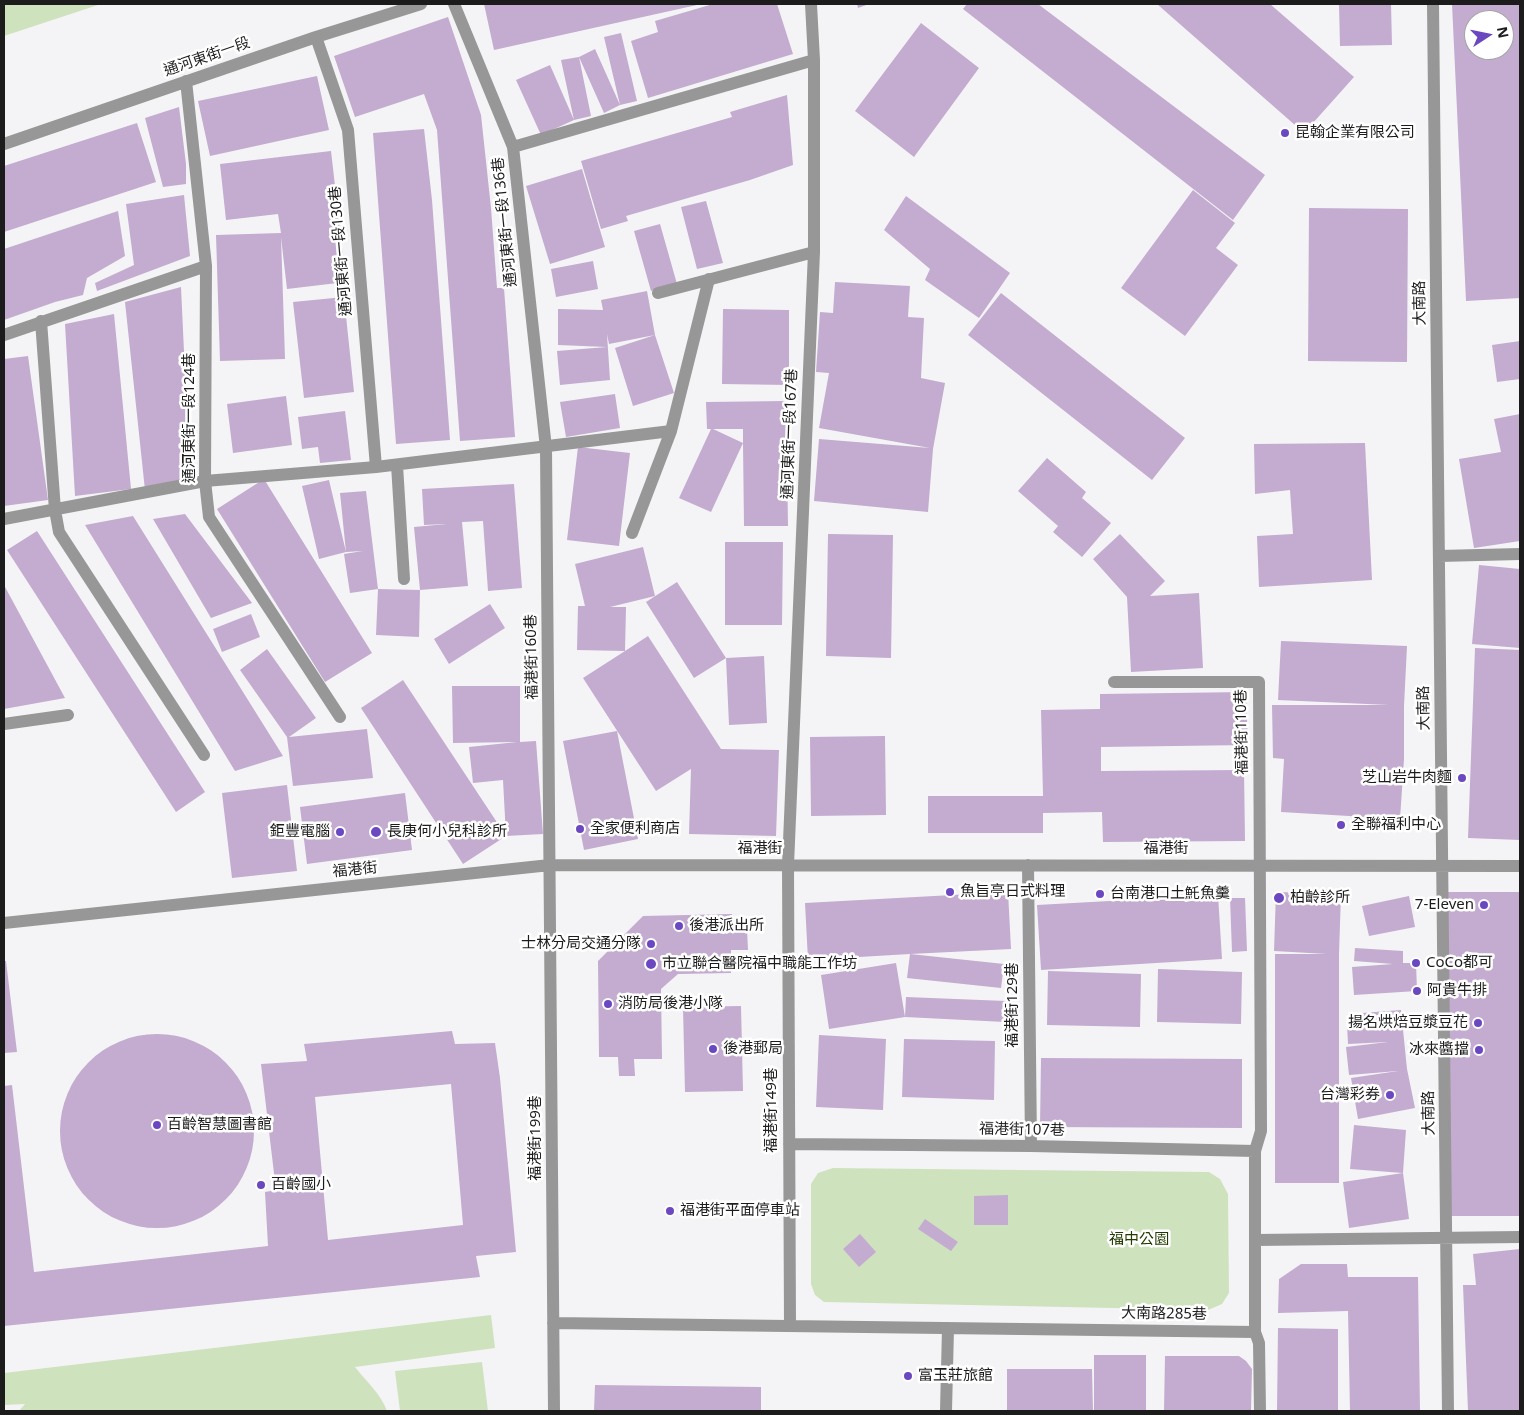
<!DOCTYPE html>
<meta charset="utf-8">
<style>
body{margin:0}
#map{position:relative;width:1524px;height:1415px;overflow:hidden;background:#f4f4f6;font-family:"Noto Sans",sans-serif}
canvas{display:block}
.frame{position:absolute;inset:0;border:5px solid #1c1c1d;pointer-events:none}
.north{position:absolute;left:1464px;top:10px;width:50px;height:50px;box-sizing:border-box;background:#fff;border:1px solid #a4a4a5;border-radius:50%;rotate:79deg;font-size:14px;font-weight:700;line-height:20px;text-align:center;color:#1c1c1d}
.north::after{content:'';display:block;margin:auto;width:18px;height:22px;background:#6b47c0;clip-path:polygon(50% 0,100% 100%,50% 72%,0 100%)}
</style>
<div id="map">
<canvas width="1524" height="1415"></canvas>
<div class="frame"></div>
<div class="north">N</div>
</div>
<script>
const ctx = document.querySelector('canvas').getContext('2d');
ctx.lineJoin = 'round';
function fill(path, color) { ctx.fillStyle = color; ctx.fill(path, 'evenodd'); }
function strokePath(path, color, width, dash) { ctx.strokeStyle = color; ctx.lineWidth = width; ctx.lineCap = dash ? 'butt' : 'round'; ctx.setLineDash(dash || []); ctx.stroke(path); }
function write(font, color, halo, rows, align = 'center') {
  ctx.font = font + ' "Noto Sans","Noto Sans TC",sans-serif'; ctx.lineWidth = 5; ctx.setLineDash([]); ctx.textBaseline = 'middle'; ctx.strokeStyle = halo; ctx.fillStyle = color; for (const [text, x, y, turn = 0] of rows) {
    ctx.save(); ctx.translate(x, y); ctx.rotate((+turn || 0) * Math.PI / 180); ctx.textAlign = isNaN(turn) ? turn : align; if (halo) ctx.strokeText(text, 0, 0); ctx.fillText(text, 0, 0); ctx.restore();
  }
}
const green = new Path2D(`
 M4 4H101L4 36Z
 M833 1168 1209 1172 1220 1179 1228 1194 1229 1293 1222 1304 1208 1310 824 1302 815 1295 811 1284V1184L818 1173Z
 M491 1315 495 1348 355 1367C366 1381 381 1394 387 1411H19L25 1404 4 1405V1373Z
 M482 1362 488 1411H400L395 1371Z`);
const building = new Path2D(`
 M484 4H697V5L494 50Z
 M713 4H777L793 54 648 98 631 41 658 32 655 21Z
 M857 4H869L858 8Z
 M967 4H1038L1265 175 1233 220 963 9Z
 M1157 4H1270L1354 77 1304 133Z
 M1339 4H1391L1392 45 1340 46Z
 M1452 4H1520V298L1466 301ZM1474 20H1504V50H1474Z
 M448 17 481 115 491 208 497 288H504L515 437 460 441 437 130 424 94 355 117 334 56Z
 M921 23 979 68 914 157 855 111Z
 M621 33 637 101 620 105 604 113 579 57 595 49 620 105 604 37Z
 M579 57 591 116 574 120 561 60Z
 M550 65 574 120 541 135 516 80Z
 M317 76 329 130 210 156 198 101Z
 M787 95 793 165 750 180 626 216 628 221 601 229 581 161 732 117 730 112Z
 M179 107 186 164V184L163 187 145 118Z
 M137 123 156 182 4 232V166Z
 M424 129 432 200 450 440 396 444 373 133Z
 M331 151 346 282 287 289 281 237 285 359 220 361 216 235 281 233 278 214 226 220 220 164Z
 M582 169 605 247 550 264 526 186Z
 M1193 190 1235 223 1216 248 1238 265 1185 336 1121 288Z
 M184 195 190 256 97 291 95 283 134 265 126 204Z
 M906 196 1010 273 979 318 925 280 930 269 884 230Z
 M706 201 723 263 697 269 681 207Z
 M1309 208 1408 209 1407 362 1308 361Z
 M118 211 125 256 87 278 83 295 55 302 4 320V249Z
 M660 224 677 284 651 291 634 231Z
 M593 261 598 289 556 297 551 269Z
 M835 282 910 286 908 317 924 318 921 378 945 383 933 449 928 512 814 501 819 439 930 448 819 428 829 373 816 372 820 312 833 313Z
 M181 287 190 481 145 490 125 302Z
 M647 291 655 335 609 344 607 334 610 380 560 385 557 351 607 347 558 345V309L603 310 601 300Z
 M1001 293 1185 438 1152 480 968 335Z
 M344 297 354 392 304 398 293 302Z
 M723 309 789 310V385L722 384Z
 M114 314 131 489 75 496 65 324Z
 M655 335 674 393 633 406 615 348Z
 M1520 341V379L1497 382 1492 345Z
 M28 356 48 500 4 506V359Z
 M615 394 620 428 566 437 560 402Z
 M286 396 292 445 233 453 227 404Z
 M786 401 788 526H744L743 443 711 512 679 498 711 429H707L706 402ZM713 429H743V443Z
 M345 411 351 460 320 463 318 447 302 449 298 417Z
 M1520 414V541L1474 548 1459 459 1501 452 1494 419Z
 M1365 443 1372 580 1259 587 1257 536 1293 534 1290 490 1255 494 1254 444Z
 M578 447 630 453 619 546 567 540Z
 M1047 458 1086 492 1082 498 1111 523 1082 557 1053 532 1058 526 1018 491Z
 M264 479 372 653 325 682 217 509Z
 M329 480 346 552 319 559 302 486Z
 M514 484 522 588 488 591 483 521 462 522 468 586 420 590 419 637 376 635 378 589 350 593 344 554 363 551 346 552 340 493 366 491 378 589 420 590 414 527 447 524 424 525 422 489Z
 M185 514 252 603 211 618 153 519Z
 M133 516 283 756 235 771 85 525Z
 M37 531 205 792 176 812 7 550Z
 M828 534 893 535 891 658 826 656Z
 M1120 534 1165 581 1150 596 1199 593 1203 668 1131 672 1127 597 1093 559Z
 M725 542H783L782 625H725Z
 M643 547 655 596 610 607H626L625 651 648 636 721 749 779 750 776 836 689 834 691 769 656 791 583 678 625 651 577 650 578 606H585L575 564Z
 M1479 565 1520 569V648L1472 644Z
 M677 582 726 658 694 678 646 602Z
 M4 585 65 698 4 709Z
 M490 604 505 628 449 664 434 639Z
 M251 614 260 637 222 652 213 629Z
 M1281 641 1407 646 1404 706V759L1400 819 1281 812 1284 759 1273 758 1272 705H1389L1278 700Z
 M1475 648 1520 650V840L1468 838Z
 M267 649 316 718 289 737 367 729 373 778 293 786 287 737 240 670Z
 M764 656 767 723 729 725 726 658Z
 M403 680 506 836 503 780 473 783 469 747 517 742 453 743 452 686H520V742L536 741 543 834 506 836 463 864 361 708Z
 M1246 692 1248 745 1101 747V771L1244 770 1245 841 1103 842 1102 812 1043 813V833H928V796H1043L1041 710 1100 709V694Z
 M617 731 638 839 584 850 563 741Z
 M885 736 886 815 811 816 810 737Z
 M287 785 297 871 232 878 222 793Z
 M405 793 412 850 307 864 300 807Z
 M1008 892 1011 949 910 954 1004 964 1001 988 907 978 910 954 808 960 805 903Z
 M1276 892 1341 894 1339 954V1183H1275V954H1327L1274 951Z
 M1448 892H1520V1216H1448Z
 M1218 895 1222 959 1041 970 1037 905Z
 M1409 896 1415 927 1369 936 1362 906Z
 M1230 898H1245L1247 951 1232 952Z
 M732 914V929H747L748 950H731V973L678 974 661 989 662 1059H634L635 1076H619L618 1057H599L598 961 643 916Z
 M1355 948 1403 951V963H1416L1417 991 1354 995 1352 967 1393 964 1354 961Z
 M4 961H6L17 1052 4 1053Z
 M896 963 905 1017 829 1029 821 975Z
 M1158 969 1242 972 1241 1024 1157 1022Z
 M1048 971 1141 974 1140 1027 1047 1025Z
 M906 997 1006 1001 1005 1022 905 1017Z
 M741 1006 743 1091 685 1092 683 1007Z
 M1401 1010 1407 1069 1415 1108 1358 1119 1351 1078 1398 1071 1349 1075 1346 1047 1388 1042 1348 1044 1347 1024H1350L1349 1014Z
 M452 1031 455 1044 495 1043 500 1078 516 1252 476 1256 480 1277 4 1326V1086L12 1085 34 1272 268 1246 265 1192 276 1190 261 1064 307 1061 304 1044ZM451 1084 463 1225 328 1240 315 1097Z
 M60 1131a97 97 0 1 1 194 0a97 97 0 1 1-194 0Z
 M819 1035 886 1039 883 1110 816 1107Z
 M904 1039 995 1041 994 1100 902 1097Z
 M1041 1058 1242 1059V1128L1040 1127Z
 M1354 1125 1406 1130 1403 1173 1409 1219 1349 1228 1343 1182 1403 1173 1350 1169Z
 M1008 1195V1225H974V1196Z
 M925 1219 958 1242 951 1251 918 1229Z
 M860 1234 876 1252 859 1267 843 1249Z
 M1520 1249V1411L1518 1410 1468 1411 1463 1285H1476L1473 1254Z
 M1301 1264H1347L1348 1277H1418L1420 1411H1350L1348 1311 1278 1313 1279 1279Z
 M1278 1328 1338 1329V1411H1277Z
 M1094 1355H1146V1411H1094Z
 M1165 1356H1239L1246 1361 1252 1369 1251 1411H1164Z
 M1007 1369H1092L1093 1411H1007Z
 M595 1385 761 1387V1411H594Z`);
const minor = new Path2D(`
 M454 4 513 147 546 448 554 1411
 M1433 4 1448 1411
 M316 37 348 130 376 467
 M186 81 206 266 205 481 209 517 340 717
 M4 144 316 37 421 4
 M513 147 814 60
 M658 293 814 252
 M41 321 55 510 59 532 204 755
 M4 335 206 266
 M397 465 404 579
 M4 519 205 481 376 467 671 431
 M632 533 671 431 709 279
 M1439 556 1520 554
 M1114 682H1259L1261 1131 1255 1151V1240
 M4 724 68 715
 M1028 865 1031 1146
 M4 923 550 865 1520 866
 M789 1144 1031 1146 1255 1151
 M553 1323 1255 1332V1240L1520 1237
 M790 1325 788 865 814 252V60L811 4
 M1255 1332 1259 1343 1260 1411
 M946 1411 948 1328`);
const markers = [
 [1285,133,5,"#6b47c0"],
 [1462,778,5,"#6b47c0"],
 [1341,825,5,"#6b47c0"],
 [580,829,5,"#6b47c0"],
 [340,832,5,"#6b47c0"],
 [376,832,6,"#6b47c0"],
 [950,892,5,"#6b47c0"],
 [1100,894,5,"#6b47c0"],
 [1279,898,6,"#6b47c0"],
 [1484,905,5,"#6b47c0"],
 [679,926,5,"#6b47c0"],
 [651,944,5,"#6b47c0"],
 [1416,963,5,"#6b47c0"],
 [651,964,6,"#6b47c0"],
 [1417,991,5,"#6b47c0"],
 [608,1004,5,"#6b47c0"],
 [1478,1023,5,"#6b47c0"],
 [713,1049,5,"#6b47c0"],
 [1479,1050,5,"#6b47c0"],
 [1390,1095,5,"#6b47c0"],
 [157,1125,5,"#6b47c0"],
 [261,1185,5,"#6b47c0"],
 [670,1211,5,"#6b47c0"],
 [908,1376,5,"#6b47c0"]
];
const streetNames = [
 ["通河東街一段",207,57,-19],
 ["通河東街一段136巷",505,222,-96],
 ["通河東街一段130巷",341,251,-95],
 ["大南路",1420,303,-91],
 ["通河東街一段124巷",190,418,-90],
 ["通河東街一段167巷",790,434,-88],
 ["福港街160巷",532,657,-91],
 ["大南路",1424,708,-91],
 ["福港街110巷",1242,732,-91],
 ["福港街",760,849],
 ["福港街",1166,849],
 ["福港街",355,870,-6],
 ["福港街129巷",1013,1005,-90],
 ["福港街149巷",772,1110,-90],
 ["大南路",1429,1113,-91],
 ["福港街107巷",1022,1130,1],
 ["福港街199巷",536,1138,-90],
 ["大南路285巷",1164,1314,1]
];
const poiNames = [
 ["昆翰企業有限公司",1295,133],
 ["芝山岩牛肉麵",1452,778,"right"],
 ["全聯福利中心",1351,825],
 ["全家便利商店",590,829],
 ["鉅豐電腦",330,832,"right"],
 ["長庚何小兒科診所",387,832],
 ["魚旨亭日式料理",960,892],
 ["台南港口土魠魚羹",1110,894],
 ["柏齡診所",1290,898],
 ["7-Eleven",1474,905,"right"],
 ["後港派出所",689,926],
 ["士林分局交通分隊",641,944,"right"],
 ["CoCo都可",1426,963],
 ["市立聯合醫院福中職能工作坊",662,964],
 ["阿貴牛排",1427,991],
 ["消防局後港小隊",618,1004],
 ["揚名烘焙豆漿豆花",1468,1023,"right"],
 ["後港郵局",723,1049],
 ["冰來醬擋",1469,1050,"right"],
 ["台灣彩券",1380,1095,"right"],
 ["百齡智慧圖書館",167,1125],
 ["百齡國小",271,1185],
 ["福港街平面停車站",680,1211],
 ["富玉莊旅館",918,1376]
];
const parkNames = [
 ["福中公園",1139,1240]
];
fill(green, '#cfe2be');
fill(building, '#c4abd0');
strokePath(minor, '#989797', 12);
for (const [x, y, r, color] of markers) { const dot = new Path2D(); dot.arc(x, y, r, 0, 2 * Math.PI); ctx.fillStyle = color; ctx.fill(dot); strokePath(dot, '#fff', 2); }
write('15px', '#1c1c1d', '#fff', streetNames);
write('15px', '#1c1c1d', '#fff', poiNames, 'left');
write('15px', '#243c00', '#fff', parkNames);
</script>
